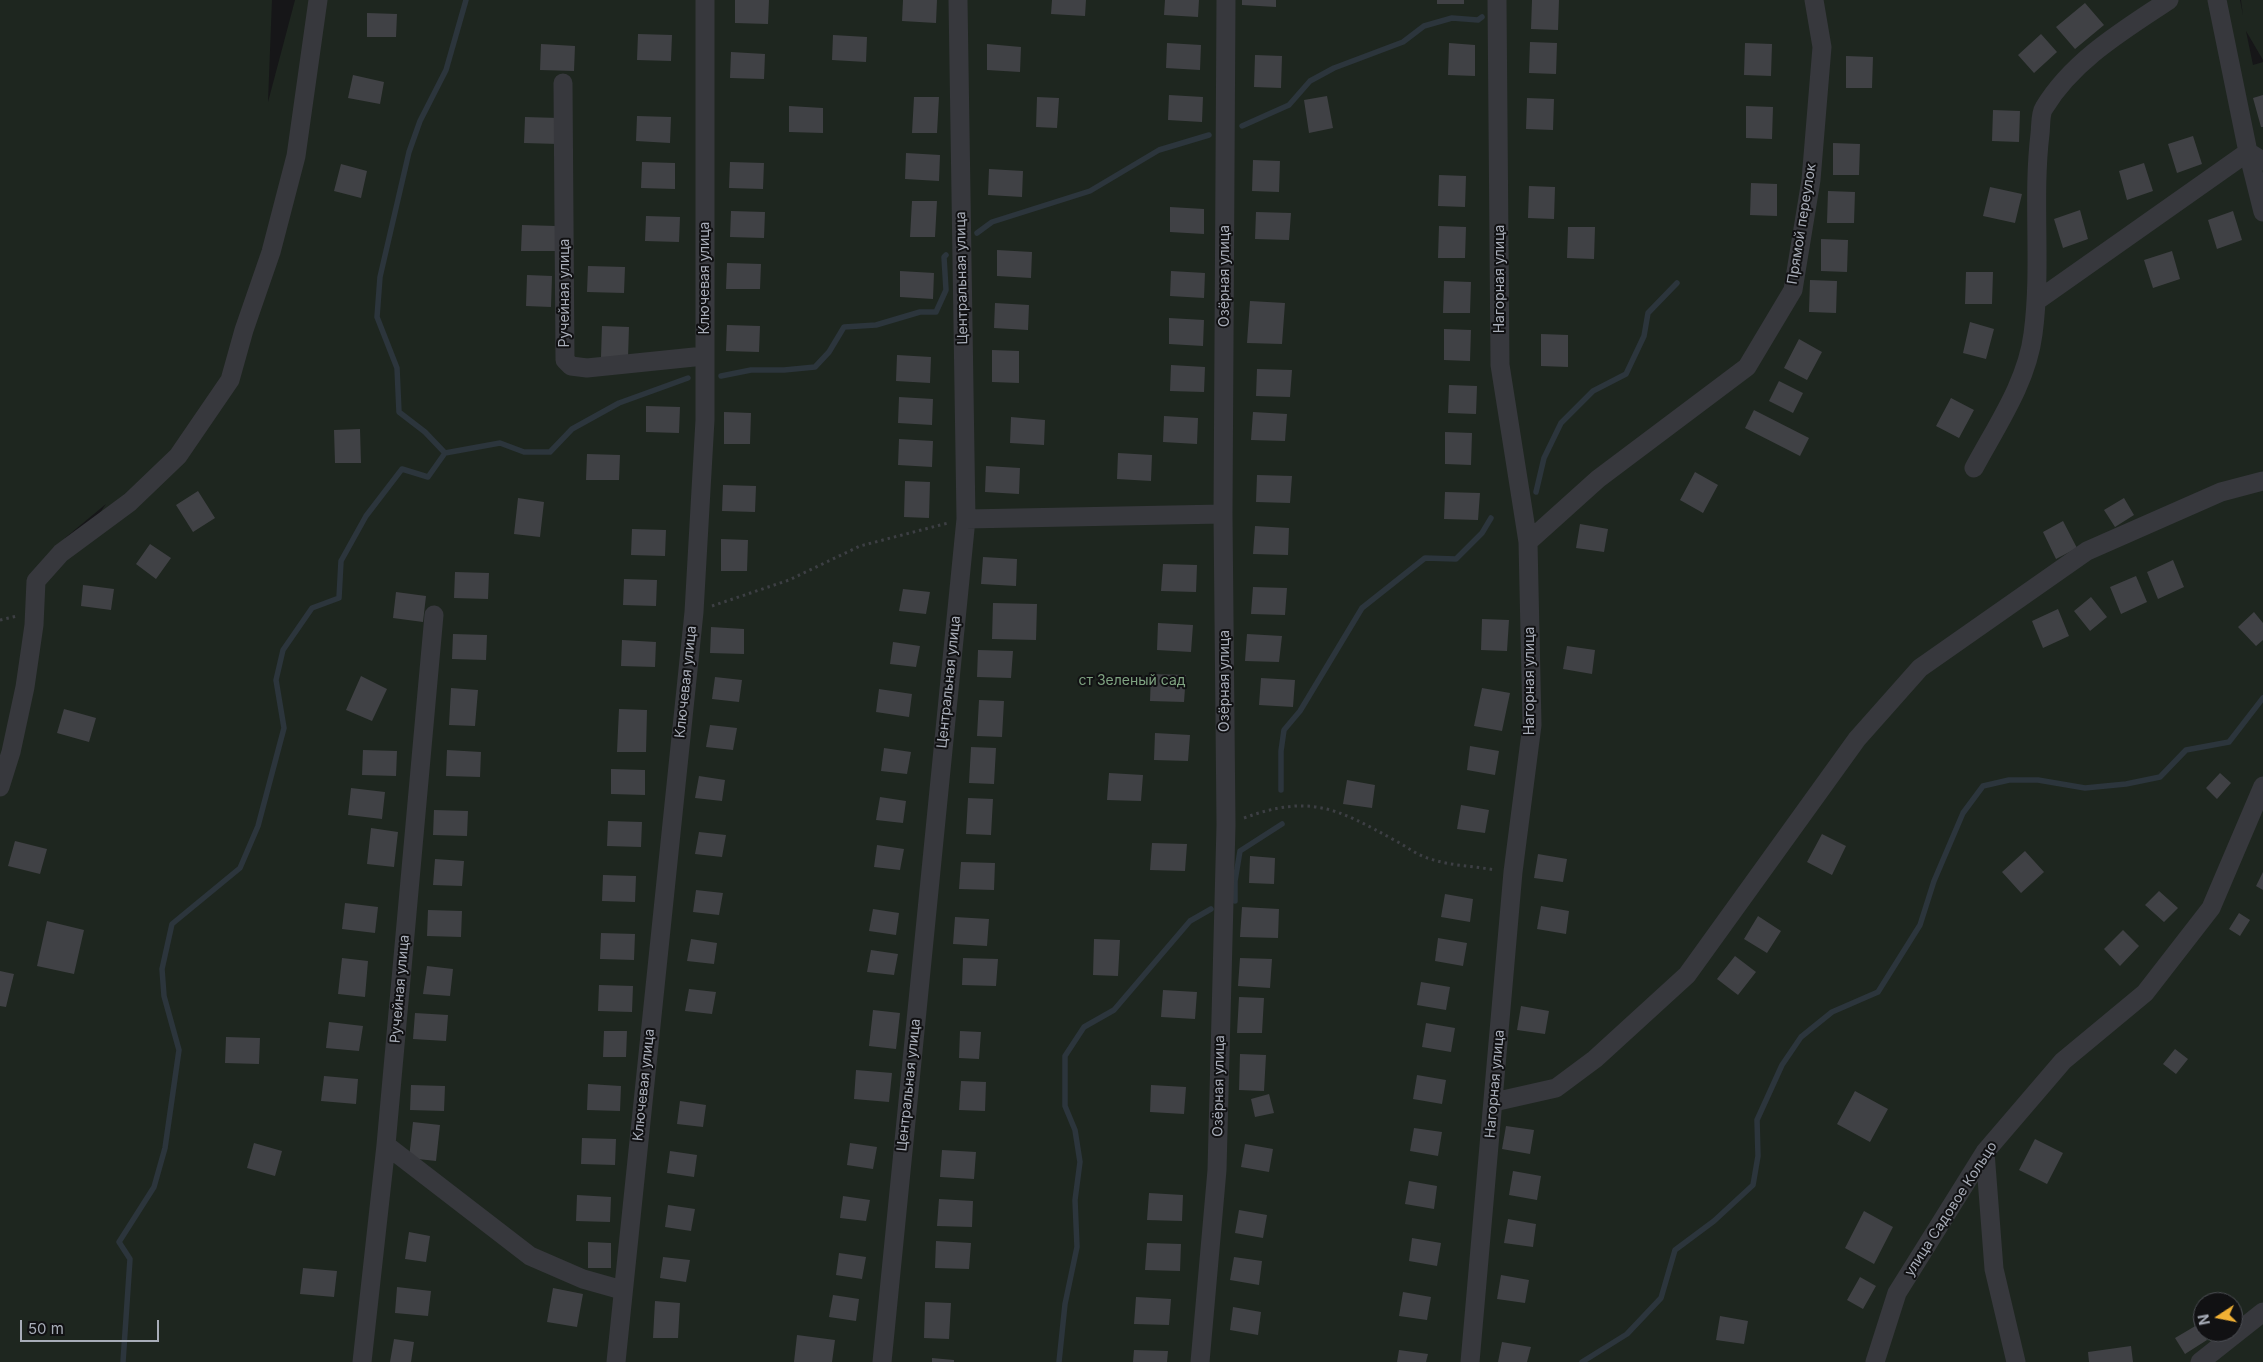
<!DOCTYPE html>
<meta charset="utf-8">
<style>
body{margin:0}
#map{position:relative;width:2263px;height:1362px;overflow:hidden;background:#161618;font-family:Inter,sans-serif}
canvas{display:block}
.north{position:absolute;left:2193px;top:1292px;width:50px;height:50px;box-sizing:border-box;background:#111113;border:1px solid #4d4f55;border-radius:50%;rotate:259deg;font-size:14px;font-weight:700;line-height:20px;text-align:center;color:#a8adb8}
.north::after{content:'';display:block;margin:auto;width:18px;height:22px;background:#f2b134;clip-path:polygon(50% 0,100% 100%,50% 72%,0 100%)}
.scale{position:absolute;left:20px;top:1320px;width:139px;height:22px;box-sizing:border-box;border:2px solid #a8adb8;border-top:0;padding-left:6px;font-size:15px;line-height:18px;white-space:nowrap;color:#a8adb8;-webkit-text-stroke:4px #111113;paint-order:stroke}
</style>
<div id="map">
<canvas width="2263" height="1362"></canvas>
<div class="north">N</div>
<div class="scale">50 m</div>
</div>
<script>
const ctx = document.querySelector('canvas').getContext('2d');
ctx.lineJoin = 'round';
function fill(path, color) { ctx.fillStyle = color; ctx.fill(path, 'evenodd'); }
function strokePath(path, color, width, dash) { ctx.strokeStyle = color; ctx.lineWidth = width; ctx.lineCap = dash ? 'butt' : 'round'; ctx.setLineDash(dash || []); ctx.stroke(path); }
function write(font, color, halo, rows, align = 'center') {
  ctx.font = font + ' Inter,sans-serif'; ctx.lineWidth = 4; ctx.setLineDash([]); ctx.textBaseline = 'middle'; ctx.strokeStyle = halo; ctx.fillStyle = color; for (const [text, x, y, turn = 0] of rows) {
    ctx.save(); ctx.translate(x, y); ctx.rotate((+turn || 0) * Math.PI / 180); ctx.textAlign = isNaN(turn) ? turn : align; if (halo) ctx.strokeText(text, 0, 0); ctx.fillText(text, 0, 0); ctx.restore();
  }
}
const green = new Path2D(`
 M0 0H272L268 102 295 0H2240L2243 15 2241 0H2263V60L2246 31 2253 65 2263 62V1362H0ZM106 504 85 534 65 539V538ZM2203 1302H2233V1332H2203Z`);
const stream = new Path2D(`
 M1242 126 1289 105 1310 81 1334 68 1403 42 1424 26 1452 18 1478 20 1482 17
 M977 233 992 222 1090 191 1159 150 1209 135
 M721 376 751 370H784L815 367 829 352 844 327 876 325 920 312H936L946 290 944 257 946 255
 M445 453 500 443 524 452H550L572 429 619 403 688 378
 M1536 492 1544 458 1561 423 1593 391 1626 374 1644 336 1648 313 1677 283
 M1281 790V751L1284 730 1300 711 1362 608 1425 558 1456 559 1482 533 1491 518
 M1235 901V881L1240 851 1282 824
 M123 1362 130 1259 119 1242 154 1187 165 1148 179 1050 164 996 162 969 172 924 240 868 258 826 284 728 276 680 283 650 312 608 339 598 341 561 366 516 402 469 428 477 445 453 425 432 399 412 397 368 377 317 380 277 409 152 420 121 446 70 466 0
 M1059 1362 1065 1304 1077 1247 1075 1200 1080 1162 1075 1130 1065 1106V1056L1084 1027 1114 1010 1190 921 1211 909
 M1582 1362 1627 1334 1661 1298 1675 1250 1714 1221 1753 1185 1758 1156 1757 1120 1782 1065 1801 1037 1832 1012 1878 992 1920 925 1934 881 1963 813 1983 786 2009 780H2038L2085 788 2126 784 2160 777 2186 750 2229 742 2263 698`);
const building = new Path2D(`
 M735 0H769L768 24 735 23Z
 M903 0H937L936 23 902 21Z
 M1052 0H1086L1085 16 1051 14Z
 M1165 0H1199L1198 17 1164 15Z
 M1242 0H1276V7L1242 5Z
 M1437 0H1464V4H1437Z
 M1532 0H1559L1558 30 1531 29Z
 M2085 3 2104 25 2075 49 2056 27Z
 M367 13 397 14 396 37H367Z
 M638 34 672 35 671 61 637 60Z
 M2041 34 2057 52 2034 73 2018 55Z
 M833 35 867 37 866 62 832 60Z
 M1530 42 1557 43 1556 74 1529 73Z
 M1167 43 1201 45 1200 70 1166 68Z
 M1449 43 1475 45V76L1448 75Z
 M1745 43 1772 44 1771 76 1744 75Z
 M541 44 575 46 574 71 540 70Z
 M987 44 1021 47 1020 72 987 70Z
 M731 52 765 54 764 79 730 78Z
 M1255 55 1282 56 1281 88 1254 87Z
 M1846 56 1873 57 1872 88H1846Z
 M353 75 384 82 380 104 348 98Z
 M1169 95 1203 97 1202 122 1168 120Z
 M2263 95V127H2261L2253 98Z
 M1327 96 1333 128 1309 133 1304 100Z
 M914 97H939L937 133H912Z
 M1037 97 1059 98 1057 128 1036 127Z
 M1527 98 1554 99 1553 130 1526 129Z
 M789 106 823 108V133L789 132Z
 M1746 106 1773 107 1772 139 1746 138Z
 M1993 110 2020 111 2019 142 1992 141Z
 M637 116 671 117 670 143 636 141Z
 M525 117 559 118 558 144 524 143Z
 M2193 136 2202 164 2177 173 2168 144Z
 M1833 143 1860 144 1859 175H1833Z
 M906 153 940 155 939 181 905 179Z
 M1253 160 1280 161 1279 192 1252 191Z
 M642 162 675 163V189L641 188Z
 M730 162 764 163 763 189 729 188Z
 M2144 163 2153 191 2127 200 2119 171Z
 M341 164 367 171 361 198 334 191Z
 M989 169 1023 171 1022 197 988 195Z
 M1439 175 1466 176 1465 207 1438 206Z
 M1751 183 1777 184V216L1750 215Z
 M1529 186 1555 187 1554 219 1528 218Z
 M1990 187 2022 194 2015 223 1983 216Z
 M1828 191 1855 192 1854 223H1827Z
 M912 201H937L935 237H910Z
 M1170 207 1204 209V234L1170 232Z
 M2080 210 2088 239 2063 248 2054 219Z
 M731 211 765 212 764 238 730 237Z
 M2233 211 2242 240 2217 249 2208 220Z
 M1256 212 1291 213 1289 240 1255 239Z
 M646 216 680 217 679 242 645 241Z
 M522 225 556 226 555 251H521Z
 M1439 226 1466 227 1465 258H1438Z
 M1568 227H1595L1594 259 1567 258Z
 M1821 239 1848 240 1847 272 1821 271Z
 M997 250 1032 252 1031 278 997 276Z
 M2172 251 2180 279 2153 288 2144 260Z
 M727 263 761 264 760 289H726Z
 M588 266 625 267 624 293 587 292Z
 M900 271 934 273 933 299 900 297Z
 M1171 271 1205 273 1204 298 1170 296Z
 M1966 272H1993L1992 304H1965Z
 M527 275 552 276 551 307 526 306Z
 M1810 280 1837 281 1836 313 1809 312Z
 M1444 281 1471 282 1470 313H1443Z
 M1250 301 1285 303 1282 344 1247 343Z
 M995 303 1029 305 1028 330 994 328Z
 M1169 318 1204 320 1203 346 1169 344Z
 M1970 322 1994 329 1986 359 1963 353Z
 M727 325 760 326 759 352 726 351Z
 M602 326 629 327 628 358 601 357Z
 M1444 329 1471 330 1470 361 1444 360Z
 M1541 334 1568 335V367L1541 366Z
 M1799 339 1822 352 1807 380 1784 368Z
 M992 350 1019 351V383L992 382Z
 M897 355 931 357 930 383 896 381Z
 M1171 365 1205 367 1204 392 1170 391Z
 M1257 369 1292 370 1290 397 1256 396Z
 M1779 381 1803 393 1793 413 1769 401Z
 M1449 385 1477 386 1476 414 1448 413Z
 M899 397 933 399 932 425 898 423Z
 M1951 398 1974 410 1959 438 1936 426Z
 M646 406 680 407 679 433 646 432Z
 M1754 410 1809 438 1800 456 1745 428Z
 M724 412 751 413 750 444H724Z
 M1253 412 1287 414 1285 441 1251 440Z
 M1164 416 1198 418 1197 444 1163 442Z
 M1011 417 1045 420 1044 445 1010 443Z
 M360 429 361 463H335L334 430Z
 M1445 432 1472 433 1471 465 1445 464Z
 M899 439 933 441 932 467 898 465Z
 M1118 453 1152 455 1151 481 1117 479Z
 M587 454 620 455 619 480H586Z
 M986 466 1020 468 1019 494 985 492Z
 M1695 472 1718 485 1703 513 1680 500Z
 M1257 475 1292 476 1290 503 1256 502Z
 M905 481 930 482 929 518 904 517Z
 M723 485 756 486 755 512 722 511Z
 M198 491 215 518 193 532 176 505Z
 M1445 492 1480 493 1478 520 1444 519Z
 M518 498 544 502 540 537 514 534Z
 M2124 498 2134 515 2115 527 2104 510Z
 M2063 521 2077 548 2056 559 2043 532Z
 M1580 524 1608 529 1604 552 1576 548Z
 M1255 526 1289 528 1288 555 1253 554Z
 M632 529 666 530 665 556 631 555Z
 M721 539 748 540 747 571H721Z
 M150 544 171 558 156 579 136 564Z
 M983 557 1017 559 1016 586 981 584Z
 M2173 560 2184 587 2158 599 2147 572Z
 M1163 564 1197 565 1196 592 1161 591Z
 M455 572 489 573 488 599 454 598Z
 M2136 576 2147 602 2121 614 2110 587Z
 M624 579 657 580 656 606 623 605Z
 M83 585 114 589 111 610 81 606Z
 M1253 587 1287 588 1285 615 1251 614Z
 M903 589 930 592 926 614 899 611Z
 M396 592 426 596 423 622 393 618Z
 M2091 597 2107 617 2090 631 2074 611Z
 M993 603 1037 604 1036 640 992 639Z
 M2058 609 2069 636 2043 648 2032 621Z
 M2254 612 2263 623V640L2256 646 2238 627Z
 M1482 619 1509 620 1507 651 1481 650Z
 M1158 623 1193 625 1191 652 1157 650Z
 M711 627 744 629V654L710 653Z
 M453 634 487 635 486 660 452 659Z
 M1247 634 1282 636 1279 662 1245 661Z
 M622 640 656 642 655 667 621 666Z
 M893 642 920 646 916 667 890 664Z
 M1567 646 1595 650 1592 674 1563 669Z
 M978 650 1013 651 1011 678 977 677Z
 M1151 674 1186 675 1184 702 1150 701Z
 M361 676 387 689 372 721 346 710Z
 M715 677 742 680 739 702 712 699Z
 M1261 678 1295 680 1293 707 1259 705Z
 M451 688 478 690 475 726 449 725Z
 M1482 688 1510 693 1502 731 1474 726Z
 M879 689 912 694 909 717 876 712Z
 M979 700 1004 701 1002 737 977 736Z
 M64 709 96 718 89 742 57 733Z
 M619 709 647 710 646 752H617Z
 M710 725 737 728 733 750 706 747Z
 M1155 733 1190 735 1188 761 1154 760Z
 M1470 746 1499 751 1495 775 1467 770Z
 M971 747 996 748 994 784 969 783Z
 M884 748 911 752 907 774 881 771Z
 M363 750 397 751 396 776 362 775Z
 M447 750 481 752 480 777 446 776Z
 M611 769 645 770V795L611 794Z
 M1109 773 1143 775 1141 801 1107 800Z
 M2220 773 2231 783 2217 799 2206 788Z
 M699 776 725 780 722 801 695 798Z
 M1347 780 1375 785 1372 808 1343 804Z
 M351 788 385 792 382 819 348 815Z
 M880 797 906 801 903 823 876 820Z
 M968 798 993 799 991 835 966 834Z
 M1461 805 1489 810 1485 833 1457 829Z
 M434 810 468 811 467 836 433 835Z
 M608 821 642 822 641 847 607 846Z
 M371 828 398 832 394 867 367 864Z
 M699 832 726 835 722 857 695 854Z
 M1822 834 1846 846 1832 875 1807 862Z
 M15 841 47 849 40 874 8 866Z
 M1152 843 1187 844 1185 871 1150 870Z
 M877 845 904 849 900 870 874 867Z
 M2025 851 2044 872 2021 893 2002 872Z
 M1538 854 1567 859 1563 882 1534 878Z
 M1250 856 1275 858 1274 884 1249 883Z
 M435 859 464 861 462 886 433 885Z
 M961 862 995 863 994 890 959 889Z
 M2263 872V890L2256 886Z
 M603 875 636 876 635 902 602 901Z
 M696 890 723 893 719 915 693 912Z
 M2159 891 2178 908 2164 922 2145 905Z
 M1445 894 1473 899 1470 922 1441 917Z
 M345 903 378 907 375 933 342 929Z
 M1541 906 1569 911 1566 934 1537 929Z
 M1242 907 1279 909 1278 938 1240 937Z
 M873 909 899 913 896 935 869 931Z
 M428 910 462 911 461 937 427 936Z
 M2239 913 2250 920 2240 936 2229 929Z
 M1758 916 1781 931 1767 953 1744 939Z
 M955 917 989 919 987 946 953 944Z
 M47 921 84 930 74 974 37 966Z
 M2123 930 2139 946 2120 966 2104 949Z
 M601 933 635 934 634 960 600 959Z
 M1438 938 1467 943 1463 966 1435 961Z
 M691 939 717 943 714 964 687 961Z
 M1094 939 1120 940 1118 976 1093 975Z
 M871 950 898 954 894 975 867 972Z
 M1735 956 1756 972 1738 995 1717 979Z
 M342 958 368 961 365 997 338 994Z
 M963 958 998 959 996 986 962 985Z
 M1240 958 1272 959 1270 988 1238 986Z
 M427 966 453 969 450 996 423 994Z
 M0 971 14 974 6 1007 0 1006Z
 M1421 982 1450 987 1446 1010 1417 1005Z
 M599 985 633 986 632 1012 598 1011Z
 M689 989 716 992 712 1014 685 1011Z
 M1163 990 1197 992 1195 1019 1161 1017Z
 M1239 997 1264 998 1262 1033H1237Z
 M1521 1006 1549 1011 1545 1034 1517 1030Z
 M873 1010 900 1013 896 1049 869 1046Z
 M415 1013 448 1015 446 1041 413 1039Z
 M329 1022 363 1026 359 1051 326 1048Z
 M1426 1023 1455 1028 1451 1052 1422 1047Z
 M604 1031H627L626 1057H603Z
 M960 1031 981 1032 979 1059 959 1058Z
 M226 1037 260 1038 259 1064 225 1063Z
 M2175 1049 2188 1059 2176 1074 2163 1064Z
 M1240 1054 1266 1055 1264 1091 1239 1090Z
 M856 1070 892 1073 889 1102 854 1099Z
 M1417 1075 1446 1080 1442 1104 1413 1099Z
 M324 1076 358 1079 356 1104 321 1101Z
 M961 1081 986 1082 985 1111 959 1110Z
 M588 1084 621 1086 620 1111 587 1110Z
 M411 1085 445 1086 444 1111 410 1110Z
 M1151 1085 1186 1087 1184 1114 1150 1112Z
 M1855 1091 1888 1109 1870 1142 1837 1124Z
 M1269 1094 1274 1113 1255 1117 1251 1099Z
 M680 1101 706 1105 703 1127 677 1124Z
 M413 1122 440 1125 436 1161 409 1158Z
 M1506 1126 1534 1130 1530 1154 1502 1149Z
 M1414 1128 1442 1132 1438 1156 1410 1151Z
 M582 1138 616 1139 615 1165 581 1164Z
 M2035 1139 2063 1153 2047 1184 2019 1170Z
 M254 1143 282 1151 275 1176 247 1168Z
 M850 1143 877 1147 873 1169 847 1165Z
 M1245 1144 1273 1149 1269 1172 1241 1167Z
 M942 1150 976 1152 974 1179 940 1177Z
 M670 1151 697 1155 694 1177 667 1173Z
 M1513 1171 1541 1176 1537 1200 1509 1195Z
 M1409 1181 1437 1186 1434 1209 1405 1204Z
 M1149 1193 1183 1195 1182 1221 1147 1220Z
 M577 1195 611 1197 610 1222 576 1221Z
 M843 1196 870 1200 866 1221 840 1218Z
 M939 1199 973 1201 972 1227 937 1226Z
 M668 1205 695 1209 691 1231 665 1227Z
 M1239 1210 1267 1215 1263 1238 1235 1233Z
 M1864 1211 1893 1227 1874 1264 1845 1248Z
 M1508 1219 1536 1224 1533 1247 1504 1243Z
 M409 1232 430 1236 426 1262 405 1259Z
 M1412 1238 1441 1243 1437 1266 1409 1261Z
 M936 1241 971 1243 969 1269 935 1268Z
 M588 1242 611 1243V1268H588Z
 M1147 1243 1181 1244 1180 1271 1145 1270Z
 M839 1253 866 1257 862 1279 836 1275Z
 M663 1257 690 1260 686 1282 660 1278Z
 M1234 1257 1262 1261 1259 1285 1230 1280Z
 M303 1268 337 1271 334 1297 300 1294Z
 M1501 1275 1529 1280 1525 1303 1497 1299Z
 M1860 1277 1876 1286 1863 1309 1847 1300Z
 M397 1287 431 1291 428 1316 395 1313Z
 M553 1288 583 1294 577 1327 547 1322Z
 M1403 1292 1431 1297 1427 1320 1399 1316Z
 M833 1295 859 1299 856 1321 829 1317Z
 M1136 1297 1171 1299 1169 1325 1134 1324Z
 M655 1301 680 1303 678 1338H653Z
 M925 1302 951 1303 949 1339 924 1338Z
 M1233 1307 1261 1312 1258 1335 1230 1330Z
 M1720 1316 1748 1321 1744 1344 1716 1340Z
 M2197 1325 2207 1340 2185 1354 2175 1338Z
 M797 1335 835 1340 832 1362H794Z
 M394 1339 414 1342 411 1362H390Z
 M1502 1342 1531 1347 1527 1362H1498Z
 M2131 1346 2133 1362H2089L2088 1352Z
 M1134 1350 1168 1351 1167 1362H1133Z
 M1399 1350 1428 1354 1426 1362H1397Z
 M932 1358 954 1360V1362H932Z`);
const path = new Path2D(`
 M712 606 789 580 860 546 948 523
 M0 620 17 616
 M1244 818C1309 794 1337 808 1394 840 1406 846 1418 856 1431 859 1451 866 1474 866 1495 870`);
const street = new Path2D(`
 M2217 0 2248 152 2263 212
 M563 83 565 360 571 366 587 368 704 356
 M2038 300 2248 152 2263 161
 M1974 468C1997 425 2027 382 2033 334 2042 267 2032 200 2040 134 2041 126 2040 114 2044 108 2073 60 2124 30 2169 0
 M966 519 1223 514
 M1528 542 1598 479 1747 367 1793 290 1811 180 1822 47 1814 0
 M0 787 11 752 25 687 34 625 36 581 61 553 130 502 178 456 230 380 244 330 271 252 296 156 318 0
 M1494 1102 1556 1088 1595 1059 1687 975 1857 739 1920 668 2087 551 2221 492 2263 481
 M386 1145 530 1256 583 1279 622 1290
 M1985 1152 1994 1269 2016 1362
 M362 1362 386 1145 434 615
 M616 1362 694 612 705 420V0
 M882 1362 966 519 958 0
 M1200 1362 1217 1170 1226 825 1223 514 1226 0
 M1470 1362 1513 872 1532 725 1528 542 1500 365 1497 0
 M1875 1362 1897 1293 1985 1152 2063 1061 2145 993 2211 908 2263 786
 M2200 1362 2263 1312`);
const streetNames = [
 ["Прямой переулок",1802,224,-81],
 ["Озёрная улица",1225,276,-90],
 ["Ключевая улица",705,278,-90],
 ["Центральная улица",962,278,-91],
 ["Нагорная улица",1500,279,-90],
 ["Ручейная улица",565,293,-90],
 ["Озёрная улица",1225,681,-90],
 ["Нагорная улица",1530,681,-90],
 ["Ключевая улица",686,682,-84],
 ["Центральная улица",949,682,-84],
 ["Ручейная улица",400,989,-85],
 ["Нагорная улица",1495,1084,-85],
 ["Ключевая улица",644,1085,-84],
 ["Центральная улица",909,1085,-84],
 ["Озёрная улица",1219,1086,-89],
 ["улица Садовое Кольцо",1951,1209,-57]
];
const parkNames = [
 ["ст Зеленый сад",1132,681]
];
fill(green, '#1e261f');
strokePath(stream, '#2c353c', 5.5);
fill(building, '#404145');
strokePath(path, '#3d3f44', 3, [2.5, 4]);
strokePath(street, '#37383d', 19);
write('14px', '#a8adb8', '#111113', streetNames);
write('14px', '#7fa381', '#111113', parkNames);
</script>
